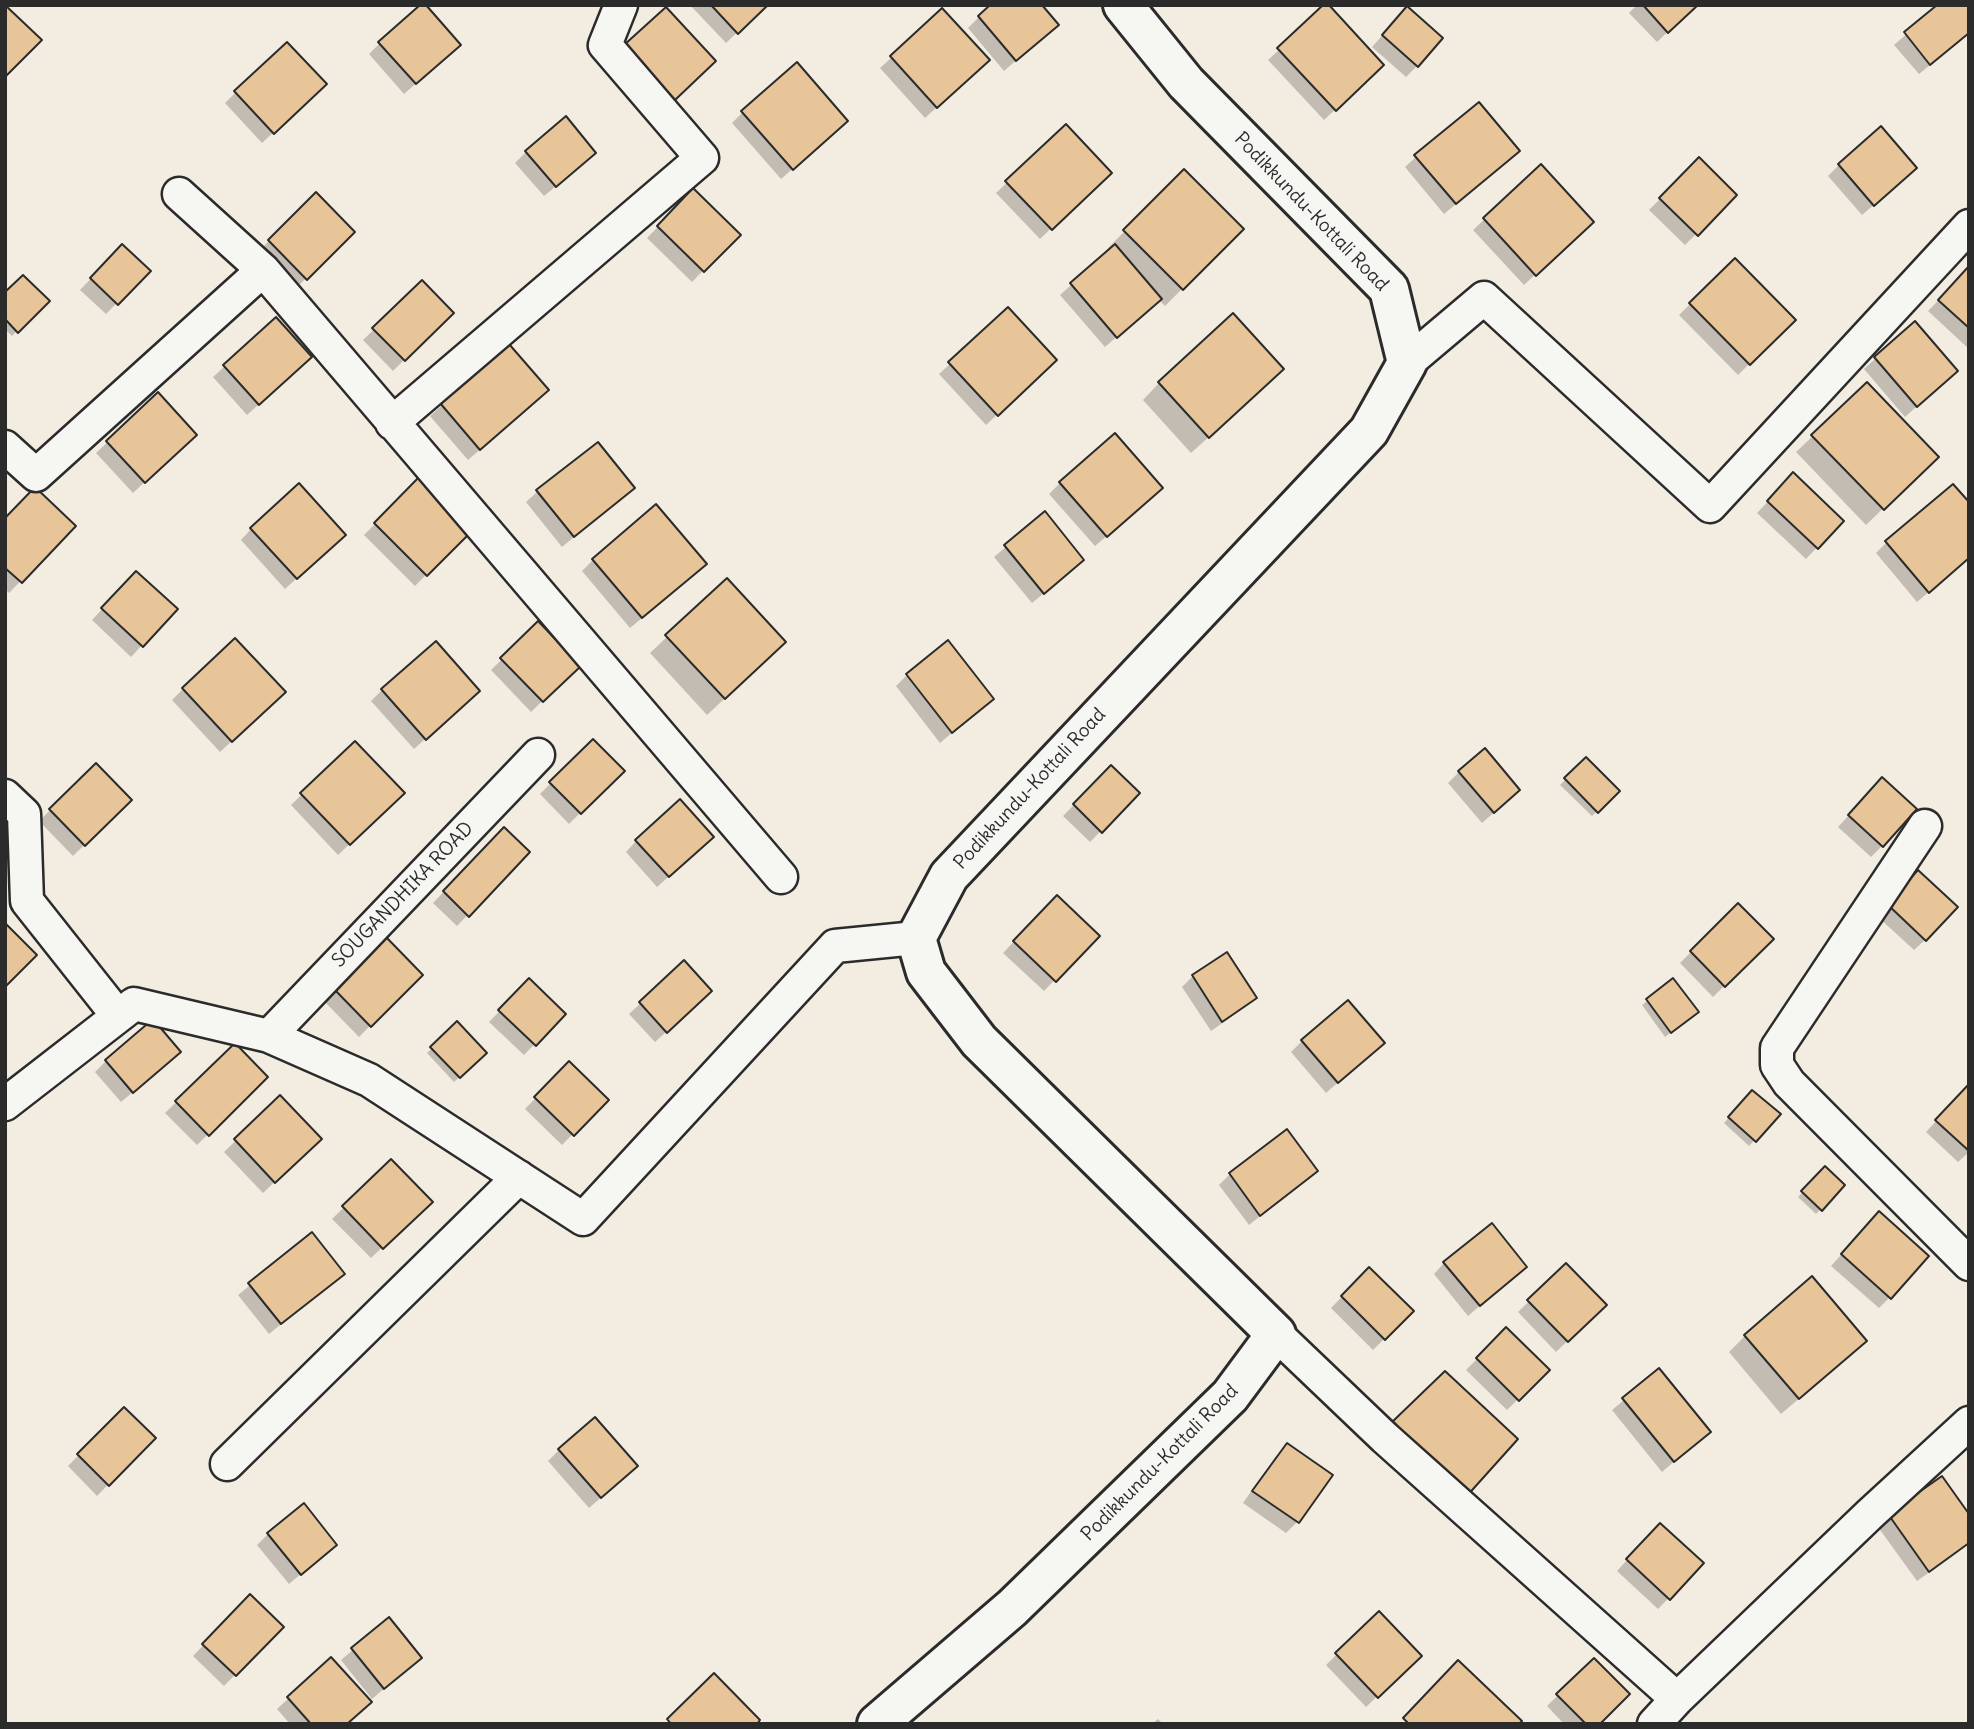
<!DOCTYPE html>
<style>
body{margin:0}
#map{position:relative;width:1974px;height:1729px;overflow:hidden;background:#f3ece0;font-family:Delius,sans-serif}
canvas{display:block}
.frame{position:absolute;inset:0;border:7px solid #2b2b2b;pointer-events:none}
</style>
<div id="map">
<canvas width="1974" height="1729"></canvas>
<div class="frame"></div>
</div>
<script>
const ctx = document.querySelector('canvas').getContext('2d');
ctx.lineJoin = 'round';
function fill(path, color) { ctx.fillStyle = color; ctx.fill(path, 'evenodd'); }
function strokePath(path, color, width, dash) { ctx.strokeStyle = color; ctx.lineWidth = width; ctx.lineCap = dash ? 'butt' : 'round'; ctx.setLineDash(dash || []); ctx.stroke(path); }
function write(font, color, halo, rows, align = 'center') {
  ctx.font = font + ' Delius,sans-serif'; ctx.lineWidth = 5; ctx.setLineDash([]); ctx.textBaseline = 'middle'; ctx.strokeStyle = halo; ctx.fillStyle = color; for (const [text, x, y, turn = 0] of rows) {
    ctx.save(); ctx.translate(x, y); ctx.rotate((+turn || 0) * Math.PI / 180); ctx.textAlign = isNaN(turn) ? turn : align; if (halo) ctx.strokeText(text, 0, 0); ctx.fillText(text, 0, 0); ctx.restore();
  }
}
const shadow = new Path2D(`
 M690 5H766L726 43Z
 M1637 5H1696L1657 42 1629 13Z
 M1940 5 1969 33 1919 74 1894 45Z
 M942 11 977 71 925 118 880 68Z
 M979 17 1045 35 1004 71 968 28Z
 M1397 19 1417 66 1406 77 1372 47Z
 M380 43 447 56 404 94 369 54Z
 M1279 50 1371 76 1324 120 1268 60Z
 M615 57 703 72 663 109Z
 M236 92 314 95 262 143 225 103Z
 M743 112 835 132 781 179 732 123Z
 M1066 127 1109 173 1040 239 996 193Z
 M526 152 583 164 544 196 515 163Z
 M1416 157 1507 161 1444 214 1405 167Z
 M1699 160 1735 195 1685 245 1649 210Z
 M1839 165 1904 179 1862 215 1828 176Z
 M1541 167 1581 232 1524 285 1473 230Z
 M1184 172 1242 229 1165 306 1159 300 1105 347 1060 295 1110 250 1108 248Z
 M693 191 738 235 692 282 647 238Z
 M316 194 353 232 295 289 258 252Z
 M122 246 148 271 106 314 80 290Z
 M1735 260 1794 320 1738 375 1679 315Z
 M1969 269V349L1928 311Z
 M422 283 451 313 393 371 363 340Z
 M5 295 47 301 12 336 5 329Z
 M276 320 299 368 247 415 213 377Z
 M1914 324 1945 381 1905 417 1864 369Z
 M509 346 536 401 468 460 430 416Z
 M950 364 1044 371 986 425 939 374Z
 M1159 383 1265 386 1191 453 1143 400Z
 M158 395 184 445 133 493 96 453Z
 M1813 436 1936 457 1866 525 1796 452Z
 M1793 475 1842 521 1806 559 1757 513Z
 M421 478 472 528 415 586 364 535Z
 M1060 483 1150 499 1095 546 1049 494Z
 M633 488 562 547 526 502 537 492Z
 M1045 514 1071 571 1032 603 994 557Z
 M5 520 74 526 9 593 5 589Z
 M251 529 332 546 285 589 241 540Z
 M1887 542 1969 558 1917 602 1876 553Z
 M593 560 694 575 630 628 582 571Z
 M136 573 175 610 131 657 92 620Z
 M727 580 768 658 707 715 650 653Z
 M538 624 578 666 531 712 491 670Z
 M907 675 992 699 940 743 896 686Z
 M183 689 273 703 220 752 172 700Z
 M382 690 467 701 414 749 371 701Z
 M593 741 622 771 569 824 540 794Z
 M355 743 403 793 338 855 291 805Z
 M1586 759 1618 791 1592 816 1560 785Z
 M96 766 130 800 73 856 39 821Z
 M1111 767 1138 793 1090 842 1063 816Z
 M1459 772 1507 801 1482 823 1448 783Z
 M1872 790 1882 846 1871 857 1838 827Z
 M504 829 528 852 457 926 433 903Z
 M636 841 701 848 657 887 626 852Z
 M1907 883 1925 940 1914 950 1877 916Z
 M1057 897 1097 936 1044 991 1003 953Z
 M1738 905 1772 939 1713 997 1680 963Z
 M385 939 420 975 359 1037 323 1000Z
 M684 963 699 1002 655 1042 629 1014Z
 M1193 976 1255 998 1244 1008 1211 1031 1182 987Z
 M529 981 564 1014 524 1055 489 1022Z
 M1673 981 1692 1016 1665 1037 1642 1005Z
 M457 1024 485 1053 454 1082 427 1053Z
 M1302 1041 1383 1043 1326 1093 1291 1052Z
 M235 1045 266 1077 197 1145 165 1113Z
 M106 1061 168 1063 121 1102 95 1072Z
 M569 1064 606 1100 562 1145 525 1109Z
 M1969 1086V1152L1958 1162 1926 1132Z
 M1752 1092 1778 1114 1749 1146 1724 1123Z
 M280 1098 320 1139 263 1193 224 1152Z
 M1287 1132 1316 1171 1249 1225 1219 1185 1230 1174Z
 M391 1161 430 1202 371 1258 332 1219Z
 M1825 1169 1843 1186 1816 1214 1798 1197Z
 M1868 1225 1889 1298 1879 1308 1831 1266Z
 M312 1235 343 1274 269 1334 238 1295Z
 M1444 1263 1525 1267 1468 1316 1434 1274Z
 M1566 1265 1605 1305 1556 1352 1518 1312Z
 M1369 1269 1412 1311 1373 1350 1331 1308Z
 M1506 1330 1547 1370 1507 1410 1466 1370Z
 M1745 1336 1848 1357 1781 1414 1729 1352Z
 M1659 1371 1708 1432 1662 1472 1612 1410Z
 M124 1409 154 1438 97 1496 68 1466Z
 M1287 1445 1331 1475 1297 1522 1286 1533 1243 1503 1276 1456Z
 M559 1450 625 1477 589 1508 548 1461Z
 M1889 1516 1969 1517V1544L1917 1581 1878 1527Z
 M268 1534 335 1545 289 1584 257 1545Z
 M1649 1536 1702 1564 1658 1609 1617 1571Z
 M250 1597 282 1627 224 1686 193 1656Z
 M1379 1613 1419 1656 1366 1707 1326 1665Z
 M389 1619 420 1658 372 1699 341 1660Z
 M331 1659 346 1724H290L277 1709Z
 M1594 1660 1598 1724H1564L1547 1706Z
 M1158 1719 1163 1724H1152Z`);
const building = new Path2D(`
 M5 5 42 40 5 77Z
 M420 5H426L461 45 416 84 378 42Z
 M711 5H768L738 34Z
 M990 5H1042L1059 25 1016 61 978 16Z
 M1323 5H1329L1384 65 1336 111 1277 48Z
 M1643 5H1698L1668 33Z
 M1937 5H1969V33L1930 65 1904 32Z
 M1407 6 1443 38 1418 67 1382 35Z
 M666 7 716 61 675 100 624 45Z
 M942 8 990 60 937 108 890 56Z
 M287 42 327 84 274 134 234 91Z
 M797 62 848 121 793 170 741 111Z
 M1479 102 1520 151 1456 204 1414 155Z
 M566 116 596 153 556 187 525 151Z
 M1066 124 1112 173 1052 230 1005 181Z
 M1881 126 1917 168 1874 206 1838 164Z
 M1699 157 1737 195 1698 236 1659 198Z
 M1541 164 1594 222 1536 276 1483 218Z
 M1184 169 1244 229 1183 290 1123 230Z
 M693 188 741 235 704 272 657 226Z
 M316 192 355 232 307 280 268 240Z
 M122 244 151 271 118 305 90 278Z
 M1115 244 1162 299 1117 338 1070 283Z
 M1735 258 1796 320 1750 365 1689 303Z
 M1969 266V328L1938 300Z
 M23 275 50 301 18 333 5 319V292Z
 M422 280 454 313 405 361 372 328Z
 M1008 307 1057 360 998 416 948 362Z
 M1233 313 1284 369 1209 438 1158 382Z
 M276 317 312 357 259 405 223 365Z
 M1915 321 1958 371 1917 407 1874 357Z
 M509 344 549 390 480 450 440 403Z
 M1867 382 1939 457 1884 510 1811 435Z
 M158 392 197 435 145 483 106 441Z
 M1115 433 1163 488 1107 537 1059 482Z
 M598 442 635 488 574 537 536 490Z
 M1793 472 1844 521 1818 549 1767 501Z
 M421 475 475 528 427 576 374 523Z
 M299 483 346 535 297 579 250 528Z
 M1953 484 1969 502V558L1929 593 1885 541Z
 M35 487 76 526 22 583 5 568V518Z
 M656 504 707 564 642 618 592 559Z
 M1045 511 1084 560 1044 594 1004 545Z
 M136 571 178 609 143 647 101 608Z
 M727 578 786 642 725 699 665 635Z
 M538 621 581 666 543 702 500 658Z
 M235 638 286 692 232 742 182 688Z
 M948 640 994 699 952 733 906 674Z
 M436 641 480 691 426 740 381 689Z
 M593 739 625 771 581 814 549 782Z
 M355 741 405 793 350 845 300 793Z
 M1485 748 1520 790 1494 813 1458 771Z
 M1586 757 1620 791 1598 813 1564 778Z
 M96 763 132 800 85 846 49 809Z
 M1111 765 1140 793 1102 833 1073 804Z
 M1882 777 1917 809 1883 847 1848 815Z
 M680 799 714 837 669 877 635 840Z
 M504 827 530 852 469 917 443 891Z
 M1918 870 1958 907 1926 941 1887 904Z
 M1057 895 1100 936 1056 982 1013 941Z
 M1738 903 1774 939 1725 987 1690 951Z
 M5 923 37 955 5 987Z
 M385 936 423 975 371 1027 333 988Z
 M1227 952 1257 998 1222 1022 1192 975Z
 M684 960 712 991 667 1033 639 1002Z
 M529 978 566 1014 536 1046 498 1010Z
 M1673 978 1699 1012 1671 1033 1646 999Z
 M1348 1000 1385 1043 1338 1083 1301 1040Z
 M153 1019 181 1052 133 1093 105 1060Z
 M457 1021 487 1053 460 1078 430 1047Z
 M235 1043 268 1077 209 1136 175 1101Z
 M569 1061 609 1100 574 1136 534 1097Z
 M1969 1084V1151L1935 1120Z
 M1752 1090 1781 1114 1756 1142 1728 1117Z
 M280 1095 322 1139 275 1183 234 1139Z
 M1287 1129 1318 1171 1260 1216 1229 1173Z
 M391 1159 433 1202 383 1249 342 1206Z
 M1825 1166 1845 1185 1822 1211 1801 1191Z
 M1879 1211 1929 1256 1891 1299 1841 1254Z
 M1492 1223 1527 1267 1480 1306 1443 1262Z
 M312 1232 345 1274 281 1324 248 1283Z
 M1566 1263 1607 1305 1568 1342 1527 1300Z
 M1369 1267 1414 1311 1385 1340 1341 1296Z
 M1812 1276 1867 1341 1799 1399 1744 1335Z
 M1506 1327 1550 1370 1519 1401 1476 1358Z
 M1659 1368 1711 1432 1674 1462 1622 1398Z
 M1445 1371 1518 1439 1465 1498 1390 1424Z
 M124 1407 156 1438 109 1486 77 1454Z
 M595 1417 638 1466 601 1498 558 1449Z
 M1287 1443 1333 1475 1299 1523 1252 1491Z
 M1942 1476 1969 1514V1543L1929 1572 1888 1514Z
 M304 1503 337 1545 301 1575 267 1533Z
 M1660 1523 1704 1563 1670 1600 1626 1559Z
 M250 1594 284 1627 236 1676 202 1644Z
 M1379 1611 1422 1656 1378 1698 1335 1653Z
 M389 1617 422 1658 384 1689 351 1648Z
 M331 1657 372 1702 347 1724H311L287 1697Z
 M1594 1658 1630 1694 1600 1724H1586L1556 1694Z
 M1458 1660 1522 1721 1519 1724H1409L1403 1718Z
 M714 1673 760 1720 757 1724H671L667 1719Z`);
const minor = new Path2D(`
 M179 194 263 270 781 877
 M1407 363 1484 298 1710 506 1969 226
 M392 423 702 158 605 45 621 5
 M5 447 36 475 263 270
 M5 796 24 814 27 901 118 1016
 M1925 826 1777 1048V1065L1789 1083 1969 1264
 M269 1036 538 755
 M5 1104 134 1004 269 1036 369 1080 583 1219 835 946 916 938
 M1276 1334 1385 1438 1677 1699
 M227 1464 519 1177
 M1654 1724 1677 1699 1870 1514 1969 1423`);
const secondary = new Path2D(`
 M877 1724 1012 1608 1230 1396 1276 1334 979 1041 926 972 916 938 949 876 1369 431 1407 363 1389 289 1186 83 1123 5`);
const streetNames = [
 ["Podikkundu-Kottali Road",1311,212,46],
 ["Podikkundu-Kottali Road",1030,789,-47],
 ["SOUGANDHIKA ROAD",403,895,-46],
 ["Podikkundu-Kottali Road",1160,1463,-45]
];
fill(shadow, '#0003');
fill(building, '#e8c499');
strokePath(building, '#2b2b2b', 2);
strokePath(minor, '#2b2b2b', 37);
strokePath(secondary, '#2b2b2b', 44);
strokePath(minor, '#f6f6f2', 32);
strokePath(secondary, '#f6f6f2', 38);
write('19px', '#2b2b2b', '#f6f6f2', streetNames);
</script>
